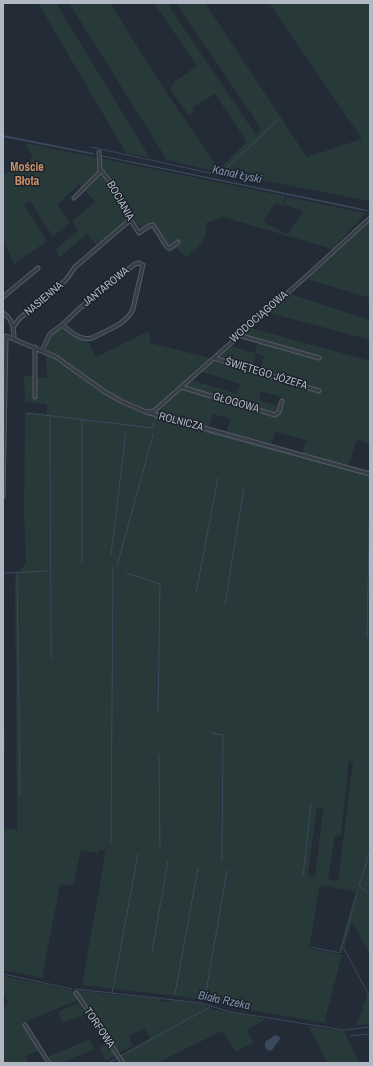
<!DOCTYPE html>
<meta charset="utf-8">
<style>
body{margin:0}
#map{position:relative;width:373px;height:1066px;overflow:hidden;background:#232b36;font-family:"Archivo Narrow",sans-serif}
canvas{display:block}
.frame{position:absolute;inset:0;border:4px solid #b1b8c3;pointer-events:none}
</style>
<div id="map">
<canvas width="373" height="1066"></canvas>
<div class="frame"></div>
</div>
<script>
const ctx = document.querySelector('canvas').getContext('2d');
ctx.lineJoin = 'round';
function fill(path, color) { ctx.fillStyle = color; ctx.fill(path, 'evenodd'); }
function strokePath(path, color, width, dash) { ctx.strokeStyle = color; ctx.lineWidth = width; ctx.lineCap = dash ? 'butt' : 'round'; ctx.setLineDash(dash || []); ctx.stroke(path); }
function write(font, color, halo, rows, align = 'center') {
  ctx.font = font + ' "Archivo Narrow",sans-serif'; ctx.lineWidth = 3; ctx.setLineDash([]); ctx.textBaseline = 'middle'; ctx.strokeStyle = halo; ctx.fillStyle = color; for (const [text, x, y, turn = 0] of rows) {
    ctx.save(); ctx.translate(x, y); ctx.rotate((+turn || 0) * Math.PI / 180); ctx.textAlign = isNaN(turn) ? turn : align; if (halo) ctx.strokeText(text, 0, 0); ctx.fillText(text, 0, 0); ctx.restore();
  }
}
const green = new Path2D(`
 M38 3H56L150 158 126 153Z
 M69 3H110L166 92 219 169 247 142 215 94 193 107 194 112 189 116 170 89 175 81 197 66 154 3H167L256 135 261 128 176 3H205L307 157 362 139 269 3H370V201L218 172 167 160Z
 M25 143 285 196 283 205 275 203 263 222 287 234 304 211 284 205 287 197 366 213 332 249 223 217 206 223C207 241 199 247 186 258L177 248 168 253 152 228 144 233 132 217 98 247 87 234 60 257 56 249 78 230 72 221 95 202 79 184 57 205 70 222 53 237 30 201 24 205 47 241 14 264 3 240V173L5 174 33 158Z
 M370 221V298L307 279Z
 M290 294 370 320V340L270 313Z
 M251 328 370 361V444L357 440 348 465 370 471V954L352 922 344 949 339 951 356 892 320 885 309 948 342 955 324 1023 233 1007 185 997 82 985 106 850H99L98 853 81 850 73 886 60 884 42 978 3 970V828L17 830 15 579 26 562 24 515 25 412 47 414V404L25 402 24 376H36V378H47C47 361 42 339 60 329 70 329 77 340 88 341L96 357 149 331 150 343 214 359 230 346 255 353 258 340 241 335ZM256 353 264 356 259 374 251 371ZM197 370 240 384 237 394 189 379ZM261 391 281 397 279 406 259 400ZM213 414 231 419 225 435 207 430ZM275 432 306 440 301 458 270 449ZM349 761 353 762 338 881 328 879 335 836 341 835ZM317 807 323 809 315 877 308 875Z
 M3 976 72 990 79 1000 27 1021 23 1026 39 1050 25 1057 28 1063H3V1008L8 1002 3 994Z
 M76 990 105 994 160 999V1001L171 1002 172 1000 201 1004 212 1009 266 1019 247 1030 254 1042 236 1052 222 1031 157 1063H124L121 1057 123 1056 122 1054 150 1038 145 1029 130 1035 129 1037 133 1046 118 1053Z
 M368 991 370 994V1024L357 1025Z
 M78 1003 86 1014 62 1023 58 1012Z
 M308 1026 344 1031 360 1063H328Z
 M90 1039 94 1049 62 1063H52L49 1059 50 1056Z
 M108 1043 116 1055 106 1061 99 1047Z`);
const water = new Path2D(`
 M3 135 93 153 95 155 13 139 3 137Z
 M100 155 354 207 370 211V212L104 157 100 156Z
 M275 1035 279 1036 280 1039 272 1050 268 1051 265 1046V1042Z`);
const stream = new Path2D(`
 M91 147 219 175 279 119
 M27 413 153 428 154 422
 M50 418 51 659
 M155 420V418L370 476
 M369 536 370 478
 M369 538 367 637 370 638
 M111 555 126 431
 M82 563V420
 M117 566 153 435
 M17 572 20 794
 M3 573 48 571
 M126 573 160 584 158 713
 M196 593 218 478
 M225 605 244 487
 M3 681 4 749
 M211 733 223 735 222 861
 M159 754 160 850
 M111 843 113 569
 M370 851 359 886 370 894
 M303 876 311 804
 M311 947 340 953 357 893
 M344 949 370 997
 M152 952 168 861
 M3 974 72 989
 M75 989 201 1003 231 1012 344 1030 370 1027
 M112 994 138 854
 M175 994 198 868
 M205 998 227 870
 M350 1036 370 1034
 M121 1056 210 1007
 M108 1063 118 1058`);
const street = new Path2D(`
 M100 169 114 187 122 207 139 233 149 226 153 225 167 247 170 248 178 242
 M74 198 99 173 100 169 99 152
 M3 297 38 268
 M3 313C13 319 14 329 14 339
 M14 326 19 319 66 280 75 267 130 220
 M238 335 319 358
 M35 347V397
 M42 351 50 334 62 325 80 308 135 264 139 263 143 265 133 309C127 324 105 331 92 338 80 341 72 332 62 325
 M214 358 319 391
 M181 387 275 415 279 412 282 401
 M148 412 154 411 309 274 370 218
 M3 497 6 336 56 357 105 392 123 402 146 412 370 474
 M76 993 123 1063
 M25 1025 49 1063`);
const streetNames = [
 ["BOCIANIA",120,201,60],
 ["JANTAROWA",106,287,-39],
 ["NASIENNA",44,299,-40],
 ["WODOCIĄGOWA",259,317,-41],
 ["ŚWIĘTEGO JÓZEFA",266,374,17],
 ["GŁOGOWA",236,403,16],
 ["ROLNICZA",181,422,15],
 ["TORFOWA",99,1028,56]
];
const neighbourhoodNames = [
 ["Moście",27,168],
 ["Błota",27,182]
];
const waterNames = [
 ["Kanał Łyski",237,175,12],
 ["Biała Rzeka",224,1001,12]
];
fill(green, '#283939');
fill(water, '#3a495e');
strokePath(stream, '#3a495e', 1);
strokePath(street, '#545b64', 5);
strokePath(street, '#363d47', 3);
write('11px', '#b1b8c3', '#1c222b', streetNames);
write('bold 12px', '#c89067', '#1c222b', neighbourhoodNames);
write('italic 12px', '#7c8fa9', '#1c222b', waterNames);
</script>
